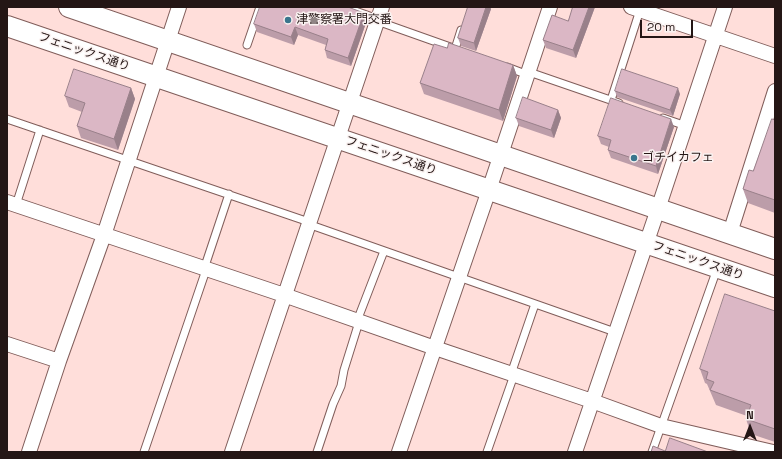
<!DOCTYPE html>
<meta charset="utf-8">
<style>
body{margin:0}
#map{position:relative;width:782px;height:459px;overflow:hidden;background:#ffdeda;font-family:"Space Grotesk",sans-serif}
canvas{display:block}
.frame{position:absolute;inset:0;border:8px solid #241615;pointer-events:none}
.north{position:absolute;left:730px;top:407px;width:40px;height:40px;-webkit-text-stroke:3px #faf2f1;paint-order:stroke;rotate:0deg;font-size:11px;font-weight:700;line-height:16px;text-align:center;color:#241615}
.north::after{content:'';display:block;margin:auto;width:14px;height:18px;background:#241615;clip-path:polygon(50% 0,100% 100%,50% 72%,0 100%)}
.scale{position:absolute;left:640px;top:20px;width:53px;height:18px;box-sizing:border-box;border:2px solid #241615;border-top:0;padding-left:5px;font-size:12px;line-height:14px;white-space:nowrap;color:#241615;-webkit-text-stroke:3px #faf2f1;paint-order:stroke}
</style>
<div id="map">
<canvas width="782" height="459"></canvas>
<div class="frame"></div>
<div class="north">N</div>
<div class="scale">20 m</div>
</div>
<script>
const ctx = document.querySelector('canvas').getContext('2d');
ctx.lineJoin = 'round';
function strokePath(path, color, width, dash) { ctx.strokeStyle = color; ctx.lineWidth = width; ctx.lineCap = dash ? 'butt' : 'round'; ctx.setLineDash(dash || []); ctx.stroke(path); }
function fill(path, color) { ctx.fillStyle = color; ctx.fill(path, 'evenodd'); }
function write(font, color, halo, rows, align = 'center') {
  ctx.font = font + ' "Space Grotesk","Noto Sans JP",sans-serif'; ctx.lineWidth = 3; ctx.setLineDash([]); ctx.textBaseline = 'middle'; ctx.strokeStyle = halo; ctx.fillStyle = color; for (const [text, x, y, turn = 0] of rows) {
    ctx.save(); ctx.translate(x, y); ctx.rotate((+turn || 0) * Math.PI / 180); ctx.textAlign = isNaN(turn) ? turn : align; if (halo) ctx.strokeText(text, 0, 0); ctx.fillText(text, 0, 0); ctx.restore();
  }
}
const lane = new Path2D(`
 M344 7 378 19
 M377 21 456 49
 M247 45 260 7
 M455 49 461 30
 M507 67 528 75
 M529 72 619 103
 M611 100 640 10
 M663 118 686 126
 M7 119 309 222
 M16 205 40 130
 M308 224 615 332
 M204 269 229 194
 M357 321 384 251
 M511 374 535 304
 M144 452 206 270
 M317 452 333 404 341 386 344 370 359 322
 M487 452 514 375
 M652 452 717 269`);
const street = new Path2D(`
 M631 7 775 56
 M7 202 284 295 435 348 592 401 661 426 773 452
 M730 233 775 91
 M7 344 59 361
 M29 452 59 361 104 235 179 7
 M232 452 382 7
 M399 452 489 190 550 7
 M575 452 658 209 725 7`);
const secondary = new Path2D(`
 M69 7 775 249
 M7 26 775 287`);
const wall = new Path2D(`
 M468 7H490L491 9 476 51 461 46 458 38Z
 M573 7H595L576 58 546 48 543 40 568 21Z
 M364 13 367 20 351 66 327 58 325 50 326 45 298 35 294 45 257 32 254 24Z
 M447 48 513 65 517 76 503 121 424 94 420 83Z
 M131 88 135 99 118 150 81 138 77 126 82 112 69 107 65 96Z
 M615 91 680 94 673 116 617 97Z
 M558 110 561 118 554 138 519 126 516 118Z
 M775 120V213L748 203 743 189 753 171Z
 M674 127 658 174 611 158 608 150 609 147 601 144 598 136Z
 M775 311V442L751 434 746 419 747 416 716 405 707 384 705 383 700 369Z`);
const shadedWall = new Path2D(`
 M486 7H490L491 9 476 51 474 43Z
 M589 7H595L576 58 573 50Z
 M364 13 367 20 351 66 348 58Z
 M295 27 298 35 294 45 291 37Z
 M513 65 517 76 503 121 499 110Z
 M131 88 135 99 118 150 114 139Z
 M678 88 680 94 673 116 670 110Z
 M558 110 561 118 554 138 551 130Z
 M671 119 674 127 658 174 656 166Z`);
const building = new Path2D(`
 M260 7H348L364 13 348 58 325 50 328 39 295 27 291 37 254 24Z
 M468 7H486L474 43 458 38Z
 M573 7H589L573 50 543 40 552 15 568 21Z
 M449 43 513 65 499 110 420 83 434 44 447 48Z
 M74 69 131 88 114 139 77 126 85 103 65 96Z
 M622 69 678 88 670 110 615 91Z
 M523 97 558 110 551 130 516 118Z
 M611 98 671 119 656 166 608 150 611 140 598 136Z
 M772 119 775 120V200L743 189 749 170 753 171Z
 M725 294 775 311V429L746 419 751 405 710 390 714 382 706 379 708 372 700 369Z
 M670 438 708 452H651L653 446 665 451Z`);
const markers = [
 [288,20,4,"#3a758d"],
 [634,158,4,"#3a758d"]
];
const poiNames = [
 ["津警察署大門交番",296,20],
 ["ゴチイカフェ",642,158]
];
const streetNames = [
 ["フェニックス通り",84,52,19],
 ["フェニックス通り",391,156,19],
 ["フェニックス通り",698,261,19]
];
strokePath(lane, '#805d5a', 9);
strokePath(street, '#805d5a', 16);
strokePath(secondary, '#805d5a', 22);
strokePath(lane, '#fff', 7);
strokePath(street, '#fff', 14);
strokePath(secondary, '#fff', 20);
fill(wall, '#bc9da9');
fill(shadedWall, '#99808a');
fill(building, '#dbb7c5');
strokePath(building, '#99808a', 1);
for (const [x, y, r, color] of markers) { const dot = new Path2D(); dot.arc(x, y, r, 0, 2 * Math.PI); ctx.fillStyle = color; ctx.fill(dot); strokePath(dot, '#faf2f1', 1.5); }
write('12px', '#241615', '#faf2f1', poiNames, 'left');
write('12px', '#241615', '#faf2f1', streetNames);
</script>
